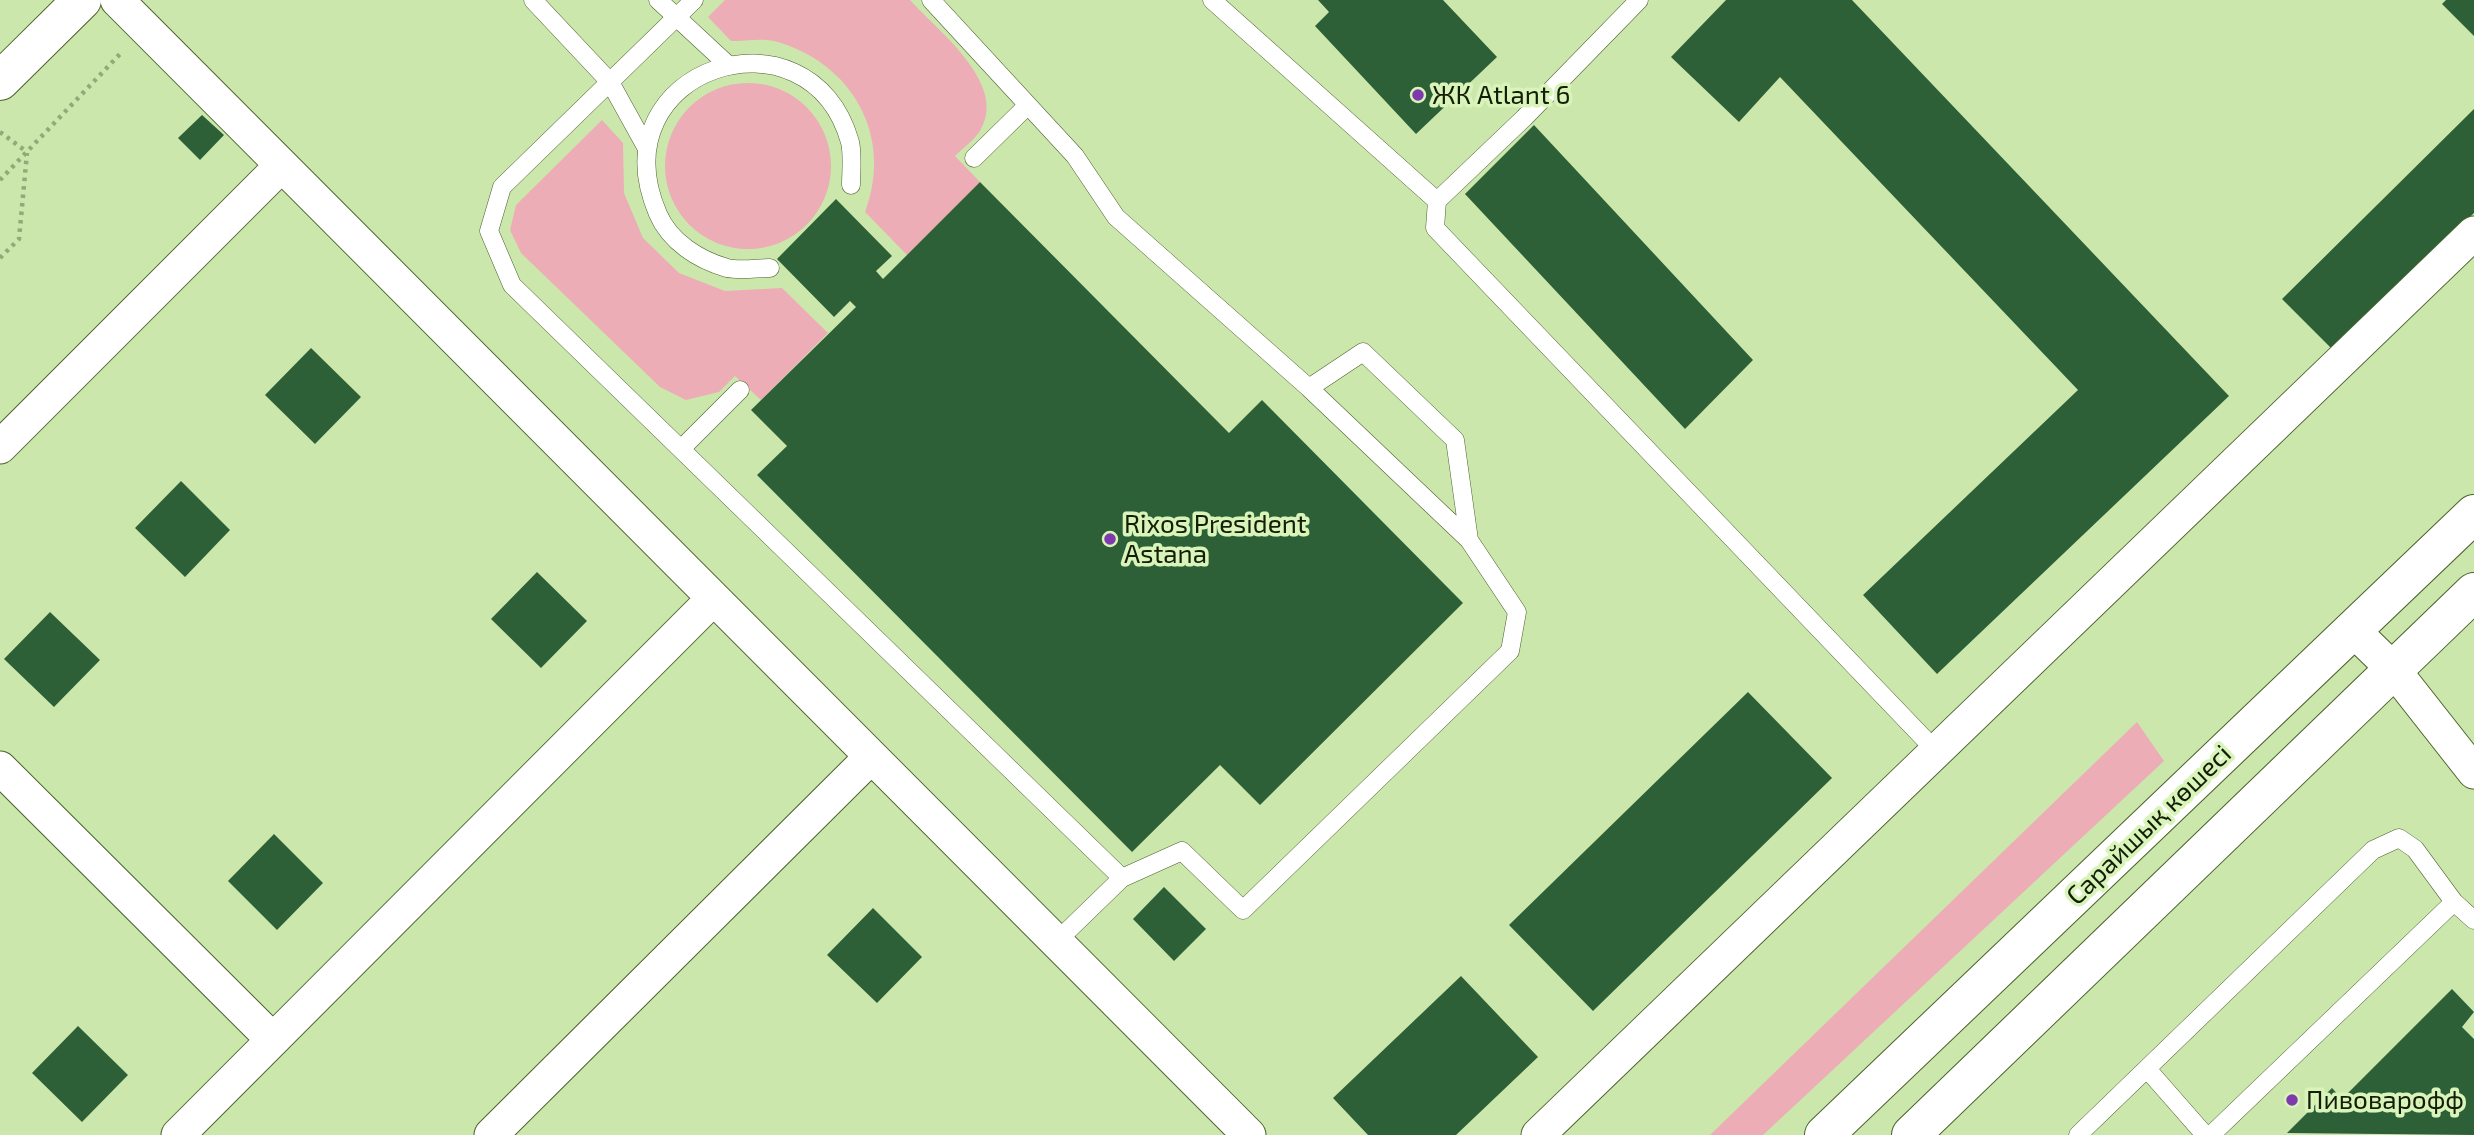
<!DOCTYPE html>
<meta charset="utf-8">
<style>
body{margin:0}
canvas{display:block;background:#cbe7ac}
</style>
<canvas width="2474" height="1135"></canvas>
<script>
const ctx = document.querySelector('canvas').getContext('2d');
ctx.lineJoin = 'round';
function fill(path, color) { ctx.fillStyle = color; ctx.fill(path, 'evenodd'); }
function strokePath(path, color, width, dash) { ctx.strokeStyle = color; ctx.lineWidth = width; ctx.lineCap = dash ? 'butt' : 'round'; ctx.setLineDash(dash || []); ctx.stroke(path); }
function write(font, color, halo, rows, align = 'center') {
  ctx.font = font + ' "Exo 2",sans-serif'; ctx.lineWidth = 7; ctx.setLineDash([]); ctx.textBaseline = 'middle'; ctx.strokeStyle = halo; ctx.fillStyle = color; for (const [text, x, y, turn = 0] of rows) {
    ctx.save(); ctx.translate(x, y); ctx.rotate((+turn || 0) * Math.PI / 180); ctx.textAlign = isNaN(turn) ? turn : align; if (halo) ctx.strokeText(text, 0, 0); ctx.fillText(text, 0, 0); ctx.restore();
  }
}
const green = new Path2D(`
 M725 0H910C938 31 1007 83 981 129 976 139 963 148 955 156L980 182 907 255 865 212C894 136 852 62 774 41 761 38 744 41 731 41L708 17Z
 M665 166a83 83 0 1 1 166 0a83 83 0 1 1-166 0Z
 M602 120 623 143 624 193 643 238 679 273 725 291 782 288 828 333 761 400 735 376 719 392 686 400 660 387 521 253 510 230 516 205Z
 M2137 722 2164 761 1763 1135H1710Z`);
const building = new Path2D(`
 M1318 0H1443L1497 57 1416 134 1315 26 1329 12Z
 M1726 0H1852L2229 396 1937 674 1863 595 2078 390 1780 77 1739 122 1671 57Z
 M2446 0H2474V36L2442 4Z
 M2474 109V213L2334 351 2282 299Z
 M202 115 224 135 200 160 178 138Z
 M1534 125 1753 360 1685 429 1465 194Z
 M980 182 1229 433 1262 400 1463 603 1260 805 1220 765 1132 852 757 475 787 446 751 410 856 307 850 301 834 317 777 259 836 199 892 256 876 271 883 279Z
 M311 348 361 397 315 444 265 395Z
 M181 481 230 530 185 577 135 528Z
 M537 572 587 621 541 668 491 619Z
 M50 612 100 660 54 707 4 659Z
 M1748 692 1832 778 1593 1011 1509 925Z
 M274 834 323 883 277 930 228 881Z
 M1164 887 1206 929 1174 961 1133 919Z
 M873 908 922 957 877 1003 827 955Z
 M1461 976 1538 1057 1456 1135H1368L1333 1098Z
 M2452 989 2474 1012 2462 1027 2474 1039V1135L2287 1133 2332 1088 2342 1099Z
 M78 1026 128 1075 82 1122 32 1073Z`);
const path = new Path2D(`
 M0 132 27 152
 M0 180 120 54
 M0 258 19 239 27 153`);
const service = new Path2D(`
 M533 0 610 82 646 147
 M658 0 727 64
 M694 0 502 187 489 231 512 285 1122 878 1182 851 1243 910 1510 651 1517 612 1469 540 1309 388 1116 217 1075 156 931 0
 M1212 0 1437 201
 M1639 0 1524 118 1437 201 1435 228 1936 751
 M974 158 1028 105
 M770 268C757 268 740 271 727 268 699 260 670 242 658 214 595 67 810 0 850 142 853 155 851 172 851 185
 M1309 388 1363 352 1455 440 1469 540
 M681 449 740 390
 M1056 942 1122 878
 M2148 1070 2205 1135
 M2078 1135 2373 850 2399 838 2415 849 2454 902
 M2211 1135 2454 902 2474 920`);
const minor = new Path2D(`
 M117 0 1249 1135
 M0 447 280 167
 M2354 631 2393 669 2474 772
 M0 768 272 1039
 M178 1135 713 599
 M491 1135 871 757
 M1538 1135 2474 233`);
const secondary = new Path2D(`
 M0 81 82 0
 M1824 1135 2474 514
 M1911 1135 2474 592`);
const markers = [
 [1418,95,7,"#7e39ad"],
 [1110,539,7,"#7e39ad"],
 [2292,1100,7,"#7e39ad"]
];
const poiNames = [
 ["ЖК Atlant 6",1432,95],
 ["Rixos President",1124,524],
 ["Astana",1124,554],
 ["Пивоварофф",2306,1100]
];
const streetNames = [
 ["Сарайшық көшесі",2149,825,-44]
];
fill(green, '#ecadb6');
fill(building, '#2e6038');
strokePath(service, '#4b622c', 19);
strokePath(minor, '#4b622c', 35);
strokePath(secondary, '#4b622c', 40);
strokePath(path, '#92a979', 4.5, [3.5, 5]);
strokePath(service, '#fff', 18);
strokePath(minor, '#fff', 33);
strokePath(secondary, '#fff', 38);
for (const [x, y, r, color] of markers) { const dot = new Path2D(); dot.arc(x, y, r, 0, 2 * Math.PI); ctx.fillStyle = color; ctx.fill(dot); strokePath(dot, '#d8f4b9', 2.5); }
write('26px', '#131d07', '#d8f4b9', poiNames, 'left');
write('26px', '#131d07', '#d8f4b9', streetNames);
</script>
